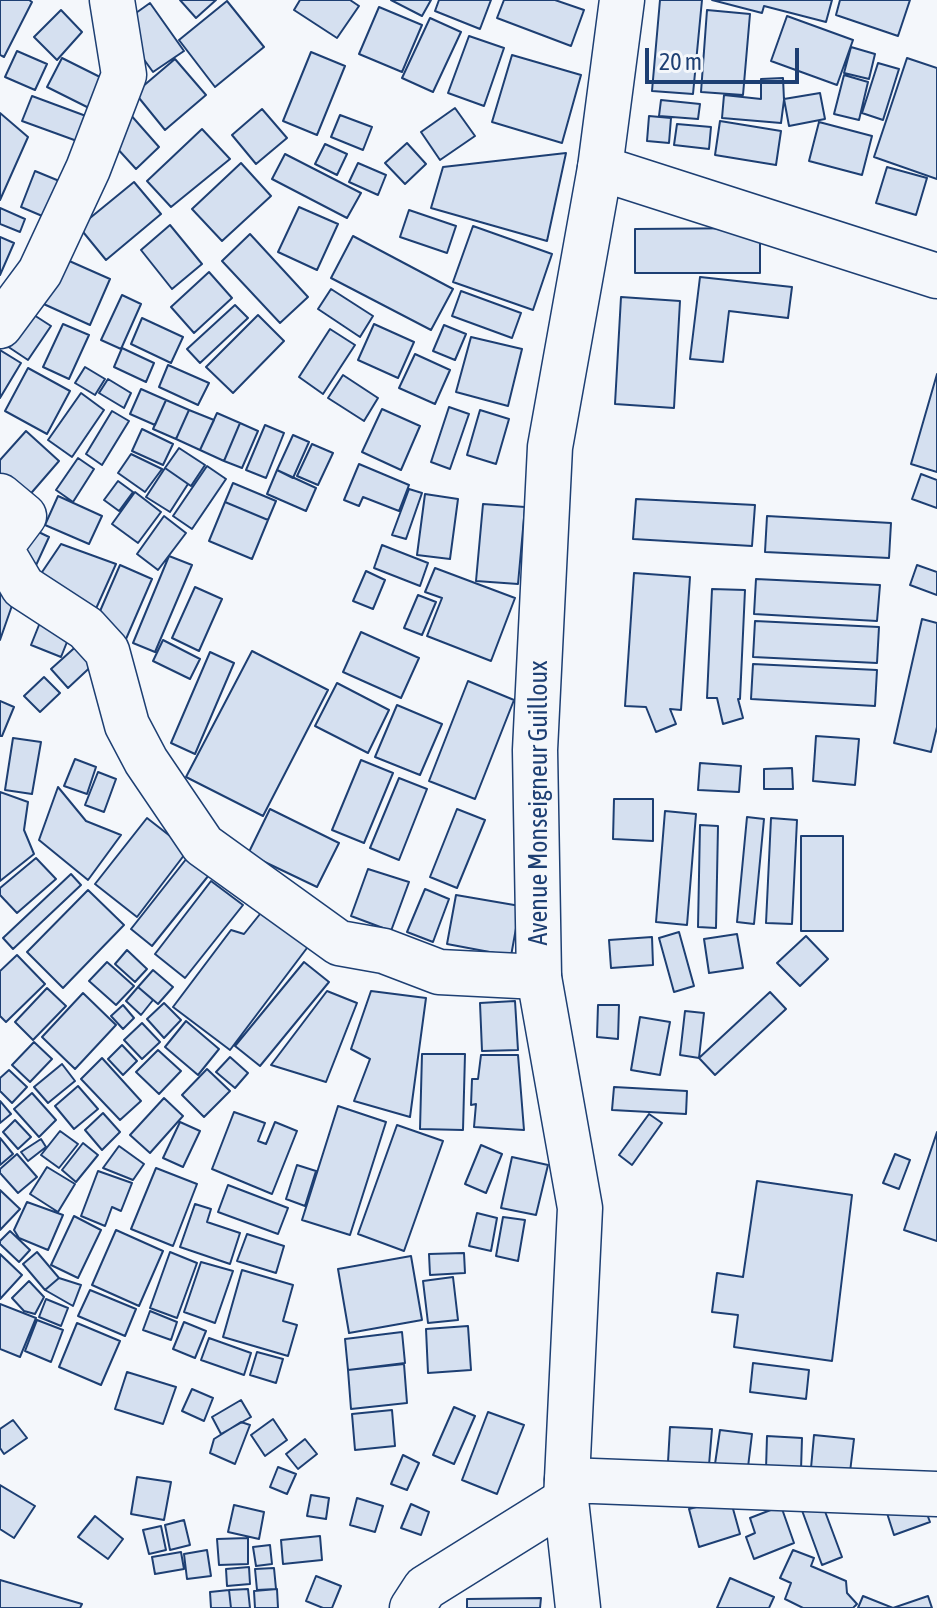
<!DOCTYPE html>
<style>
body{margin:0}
#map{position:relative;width:937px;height:1608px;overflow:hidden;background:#f4f7fb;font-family:"Asap Condensed",sans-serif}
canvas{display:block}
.scale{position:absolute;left:645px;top:48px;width:154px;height:36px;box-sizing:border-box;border:4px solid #1d3f73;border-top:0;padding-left:10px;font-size:24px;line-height:28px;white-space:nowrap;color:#1d3f73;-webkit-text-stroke:6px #f4f7fb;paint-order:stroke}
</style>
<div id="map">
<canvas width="937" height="1608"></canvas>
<div class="scale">20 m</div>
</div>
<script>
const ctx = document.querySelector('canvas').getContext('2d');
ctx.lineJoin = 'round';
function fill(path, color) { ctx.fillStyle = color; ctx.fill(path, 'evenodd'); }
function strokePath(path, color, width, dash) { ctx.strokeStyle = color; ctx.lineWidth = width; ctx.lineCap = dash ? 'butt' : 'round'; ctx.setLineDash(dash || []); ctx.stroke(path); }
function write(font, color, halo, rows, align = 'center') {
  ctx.font = font + ' "Asap Condensed",sans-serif'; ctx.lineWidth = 6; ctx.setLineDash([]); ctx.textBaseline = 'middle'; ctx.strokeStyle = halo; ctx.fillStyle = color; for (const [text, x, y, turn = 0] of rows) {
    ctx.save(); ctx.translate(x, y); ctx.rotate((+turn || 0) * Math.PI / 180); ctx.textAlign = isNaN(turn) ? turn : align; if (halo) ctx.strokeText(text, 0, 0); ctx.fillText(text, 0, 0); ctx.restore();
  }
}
const building = new Path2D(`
 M0 0H29L32 2 4 57 0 55Z
 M180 0H216L196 18Z
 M300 0H350L359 6 337 38 294 10Z
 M391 0H431L422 16Z
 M439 0H491L480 29 435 11Z
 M504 0H555L584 10 571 46 497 18Z
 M660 0H702L693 94 652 91Z
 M712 0H832L826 22 764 6 762 13Z
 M840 0H910L898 36 836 15Z
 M227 1 264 47 215 87 179 40Z
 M150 3 184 51 153 72 119 25Z
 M379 7 422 25 402 72 359 54Z
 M61 10 82 32 57 60 34 37Z
 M707 10 750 14 743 95 701 92Z
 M787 16 853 40 837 85 771 61Z
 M430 18 461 32 433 92 402 78Z
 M469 36 504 48 484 106 448 93Z
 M851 47 875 54 869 79 844 73Z
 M17 51 47 64 35 90 5 77Z
 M311 52 345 66 317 135 283 121Z
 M512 55 581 75 562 143 492 122Z
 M62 58 102 78 89 108 47 87Z
 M907 58 937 68V179L874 157Z
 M175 59 206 95 165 130 135 93Z
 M878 63 899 69 883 120 862 113Z
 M844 75 868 82 859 120 834 114Z
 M783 78 784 100 781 123 722 118 724 95 761 99V79Z
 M820 93 825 119 789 126 784 99Z
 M32 96 86 116 77 141 22 121Z
 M661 100 700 104 698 119 659 116Z
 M455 108 475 136 440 160 421 132Z
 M262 109 287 138 256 164 232 135Z
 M0 113 28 137 0 200Z
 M129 113 159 147 136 169 105 135Z
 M340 115 372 127 363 150 331 137Z
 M649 116 671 118 669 143 647 141Z
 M720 121 781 131 776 165 715 155Z
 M819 122 872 136 862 175 809 161Z
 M677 124 711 127 709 149 674 145Z
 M202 129 230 159 171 207 147 181Z
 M407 143 426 164 405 184 385 163Z
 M325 144 347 154 337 175 315 164Z
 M566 153 547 241 431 208 443 167Z
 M285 154 361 193 347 218 272 179Z
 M241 163 271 196 222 241 192 209Z
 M358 163 386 175 378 195 349 182Z
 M887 167 927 178 916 215 876 203Z
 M35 171 69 185 54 221 21 207Z
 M134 182 161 214 106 260 79 227Z
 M299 207 338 224 317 270 278 252Z
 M0 208 25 219 20 232 0 224Z
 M409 210 456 226 447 253 400 237Z
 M170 225 202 264 172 289 141 250Z
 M473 226 552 254 533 310 453 282Z
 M760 228V273H635V229Z
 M250 234 308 297 280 323 222 261Z
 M353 236 453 289 431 330 331 278Z
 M0 237 14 243 0 275Z
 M58 256 110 279 90 325 37 301Z
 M209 272 232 298 194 333 171 307Z
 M700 277 792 287 788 318 729 311 723 362 690 359Z
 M331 289 373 316 360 337 318 309Z
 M461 291 521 313 512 338 452 316Z
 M122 295 141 304 121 349 101 340Z
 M621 297 680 301 674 408 615 404Z
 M235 305 248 318 200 363 187 349Z
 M23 308 51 326 28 360 1 342Z
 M258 315 284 341 233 393 206 367Z
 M142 318 183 337 171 363 131 344Z
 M63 324 89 335 69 379 43 367Z
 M374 324 414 342 398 378 358 360Z
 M444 325 466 334 455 360 433 351Z
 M330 329 355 345 323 394 299 377Z
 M471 337 522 349 508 406 456 392Z
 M122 348 154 363 146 382 114 367Z
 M0 350 21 363 0 398Z
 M415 354 450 370 435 404 399 388Z
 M168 365 209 383 198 405 159 387Z
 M85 367 105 379 95 395 75 383Z
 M28 368 70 391 47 434 5 411Z
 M937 374V472L911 464Z
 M343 375 378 398 364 421 328 398Z
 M108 379 131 393 124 408 99 393Z
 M141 389 166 400 155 425 130 414Z
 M81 393 104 410 72 457 48 440Z
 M166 400 189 410 176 439 153 429Z
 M449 407 469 414 450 469 431 462Z
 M382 409 420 426 401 470 362 452Z
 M189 410 214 420 200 450 176 439Z
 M480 410 509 419 496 464 467 455Z
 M112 411 129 421 102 465 86 454Z
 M217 413 240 423 224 461 200 450Z
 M240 423 258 431 242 468 224 461Z
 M265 425 284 433 266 478 246 470Z
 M142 429 173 444 163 465 132 451Z
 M26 431 59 461 20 506 0 488V460Z
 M293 435 309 442 293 478 277 470Z
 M312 444 333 453 318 485 297 476Z
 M179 448 205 465 191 486 165 468Z
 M131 454 162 469 145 492 118 473Z
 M78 458 94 469 73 502 56 490Z
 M359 464 409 485 399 511 363 497 359 506 344 500Z
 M207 466 226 479 192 529 173 516Z
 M165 468 188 484 170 512 146 497Z
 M277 470 316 488 306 511 267 494Z
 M921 474 937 480V508L912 499Z
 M118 481 133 492 119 511 104 500Z
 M233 483 276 501 268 520 225 502Z
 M409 489 422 493 406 539 392 535Z
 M135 492 161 512 138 543 112 524Z
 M425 494 458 499 450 559 417 555Z
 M58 496 102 516 89 544 45 525Z
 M636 499 755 505 752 546 633 539Z
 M225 502 268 520 252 559 209 541Z
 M483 504 525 507 518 584 476 581Z
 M164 516 186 533 158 570 137 554Z
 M767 516 891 523 889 558 765 552Z
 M24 525 49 537 32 574 8 554Z
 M61 544 116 564 90 622 34 584Z
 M382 545 428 563 420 586 374 568Z
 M169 556 192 565 155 652 133 643Z
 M120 565 152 579 126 639 94 625Z
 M917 565 937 572V595L910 585Z
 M435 568 515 598 491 661 427 636 442 598 425 592Z
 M366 571 385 580 373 609 353 601Z
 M634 573 690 577 681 710 670 709 676 724 656 732 646 707 625 706Z
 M756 579 880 585 877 621 754 614Z
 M195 587 222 599 199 651 172 638Z
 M712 589 745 590 740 699H738L743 718 723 724 717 698H707Z
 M0 591 15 597 0 640Z
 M418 595 436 602 422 635 404 628Z
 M43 615 73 627 61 657 31 645Z
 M922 619 937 623V727L931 752 894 743Z
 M755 621 879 627 877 663 753 657Z
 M361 632 419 658 401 698 343 672Z
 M163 640 200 659 190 679 153 661Z
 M81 642 98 660 68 688 51 669Z
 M252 651 328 690 263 816 186 777Z
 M210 652 234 663 195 754 171 743Z
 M753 664 877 670 875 706 751 699Z
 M44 677 60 693 40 712 24 696Z
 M468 681 514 700 475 799 429 781Z
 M337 683 389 710 368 753 315 726Z
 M0 701 14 707 2 736H0Z
 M397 705 442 724 420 775 375 757Z
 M816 736 859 739 855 785 813 781Z
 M13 738 41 742 32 794 5 790Z
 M75 759 96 767 87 794 64 786Z
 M361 760 393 773 364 843 332 830Z
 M700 763 741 766 739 792 698 790Z
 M792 768 793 789H764V769Z
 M98 772 116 779 104 812 85 805Z
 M399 778 427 789 399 860 370 848Z
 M58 787 86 821 121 835 88 880 39 840Z
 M0 792 28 802 24 830 34 854 0 881Z
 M614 799H653V841L613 839Z
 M270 809 339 843 317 887 248 854Z
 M457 809 485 820 457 888 430 877Z
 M665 811 696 814 687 925 656 922Z
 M747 817 764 819 754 924 737 922Z
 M147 818 188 850 137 917 95 884Z
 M771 818 797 820 792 924 766 923Z
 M700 825 718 826 716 928 698 927Z
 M801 836H843V931H801Z
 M36 858 56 879 17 913 0 895V888Z
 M187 858 209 875 152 946 131 929Z
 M368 869 409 882 391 931 351 916Z
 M71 874 81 885 13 949 3 938Z
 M211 881 243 905 185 978 155 954Z
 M425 889 449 899 433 942 407 932Z
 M88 890 124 925 63 988 27 952Z
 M456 895 520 906 511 956 447 944Z
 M264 909 310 944 230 1050 173 1007 231 930 244 934Z
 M679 932 694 986 674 992 659 938Z
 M737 934 743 968 709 973 704 939Z
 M806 936 828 959 800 986 777 963Z
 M652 937 653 965 611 968 609 940Z
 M127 950 147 969 135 982 115 964Z
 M17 955 45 984 6 1022 0 1016V971Z
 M107 962 134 986 116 1005 89 981Z
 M304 962 329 982 260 1066 235 1046Z
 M153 970 173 987 158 1004 138 987Z
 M138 987 153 1000 141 1015 126 1001Z
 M47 988 66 1006 33 1040 15 1022Z
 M327 991 357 1003 326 1082 271 1065Z
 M371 991 426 998 410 1117 354 1101 370 1059 351 1049Z
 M770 992 786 1009 715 1075 699 1058Z
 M83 993 116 1025 75 1069 42 1037Z
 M515 1001 518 1050 482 1051 480 1003Z
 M164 1003 181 1020 164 1038 147 1019Z
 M123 1005 134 1018 123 1029 111 1016Z
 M598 1005H619L618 1039 597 1037Z
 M685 1011 704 1013 699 1058 680 1055Z
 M640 1017 670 1022 660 1075 631 1070Z
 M186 1021 219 1049 198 1075 165 1047Z
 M142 1023 160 1042 142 1059 124 1040Z
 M34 1042 52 1059 30 1082 12 1065Z
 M122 1045 137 1061 123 1075 108 1059Z
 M158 1050 181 1071 159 1094 136 1072Z
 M422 1054H465L463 1130 420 1129Z
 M481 1055H518L524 1130 474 1127 476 1104 471 1105 472 1079H478Z
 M230 1057 248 1073 235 1088 216 1072Z
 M102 1058 141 1101 120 1120 81 1079Z
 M62 1064 75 1081 48 1103 34 1087Z
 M207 1069 230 1091 204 1117 182 1095Z
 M9 1070 27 1087 12 1103 0 1091V1078Z
 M78 1086 98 1109 74 1129 55 1106Z
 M614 1087 687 1091 686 1114 612 1110Z
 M32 1093 56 1120 39 1137 14 1109Z
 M164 1098 183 1116 150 1153 130 1135Z
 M0 1101 11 1114 0 1123Z
 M338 1106 386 1122 350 1235 302 1220Z
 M234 1112 265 1123 258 1141 266 1144 275 1122 297 1131 272 1194 212 1169Z
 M103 1113 120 1132 102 1150 85 1130Z
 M649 1114 662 1123 632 1165 619 1155Z
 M15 1120 31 1137 18 1149 3 1132Z
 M180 1122 200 1131 183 1167 163 1158Z
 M397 1125 443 1141 404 1251 358 1234Z
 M60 1131 78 1144 59 1168 41 1155Z
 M937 1132V1241L904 1230Z
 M0 1138 13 1154 0 1165Z
 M41 1139 46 1147 28 1161 21 1152Z
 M83 1143 98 1155 76 1182 62 1170Z
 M481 1145 502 1154 486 1193 465 1184Z
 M119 1146 144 1164 133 1180 103 1168Z
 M17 1154 37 1177 18 1193 0 1173V1169Z
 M895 1154 910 1160 899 1189 883 1183Z
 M512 1157 548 1165 536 1215 501 1208Z
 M297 1165 316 1171 305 1206 286 1199Z
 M47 1167 75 1184 58 1212 30 1194Z
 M156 1168 197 1184 173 1246 131 1229Z
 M98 1171 132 1183 121 1211 112 1207 105 1226 81 1216Z
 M757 1181 852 1195 832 1361 734 1347 738 1315 712 1312 717 1273 743 1277Z
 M228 1185 288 1208 278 1234 218 1212Z
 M0 1190 20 1209 0 1230Z
 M27 1202 63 1215 48 1250 19 1238 14 1230Z
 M195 1204 211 1209 207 1222 240 1233 230 1264 180 1247Z
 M477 1213 497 1218 491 1251 469 1246Z
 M74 1216 101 1230 78 1278 51 1265Z
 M503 1217 525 1220 518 1261 496 1256Z
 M116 1230 163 1251 139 1306 92 1285Z
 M10 1231 30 1250 19 1262 0 1244V1241Z
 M247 1234 284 1246 276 1273 237 1261Z
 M37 1252 59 1278 45 1290 23 1264Z
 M170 1252 197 1263 177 1318 150 1308Z
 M464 1253 465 1273 430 1275 429 1254Z
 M0 1254 22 1275 0 1299Z
 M411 1256 422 1320 349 1333 338 1269Z
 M201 1262 233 1271 215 1323 184 1312Z
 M242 1270 293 1285 283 1321 297 1325 288 1356 223 1337Z
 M453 1277 458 1320 428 1323 423 1281Z
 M59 1278 81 1285 73 1306 45 1290Z
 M29 1281 44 1297 35 1314 24 1311 12 1298Z
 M90 1290 136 1309 125 1336 78 1316Z
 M46 1299 68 1308 61 1326 39 1317Z
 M0 1304 36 1318 20 1357 0 1349Z
 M150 1311 177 1322 171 1340 143 1330Z
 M37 1320 63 1330 51 1362 25 1351Z
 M184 1322 206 1331 195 1358 173 1349Z
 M77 1323 120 1341 101 1385 59 1367Z
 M468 1326 471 1370 428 1373 426 1329Z
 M402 1332 405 1363 348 1370 345 1339Z
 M209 1338 251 1353 244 1375 201 1360Z
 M257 1352 283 1359 276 1383 250 1375Z
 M753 1363 809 1370 806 1399 750 1392Z
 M404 1364 407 1403 351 1409 348 1370Z
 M127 1372 176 1387 163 1424 115 1409Z
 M192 1389 213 1398 204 1421 182 1411Z
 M241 1400 251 1417 221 1434 212 1417Z
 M454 1407 475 1416 454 1464 433 1455Z
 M392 1410 395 1446 355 1450 352 1414Z
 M488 1412 524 1425 497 1494 462 1480Z
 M273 1419 287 1440 265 1456 251 1435Z
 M13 1420 27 1438 4 1454 0 1448V1429Z
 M241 1422 250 1425 235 1464 210 1453 214 1439Z
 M670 1427 712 1429 709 1465 668 1462Z
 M720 1430 752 1434 748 1467 715 1464Z
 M814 1435 854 1439 850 1472 811 1468Z
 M767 1436 802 1438 801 1470 766 1469Z
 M305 1439 317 1454 298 1469 286 1454Z
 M403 1455 419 1463 407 1490 391 1484Z
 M278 1467 296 1474 287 1494 270 1487Z
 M137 1477 171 1482 164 1520 131 1514Z
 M0 1485 35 1506 14 1538 0 1529Z
 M311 1495 329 1498 326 1519 307 1516Z
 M357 1498 383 1506 375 1532 350 1525Z
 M730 1498 740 1534 699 1547 689 1509Z
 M820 1498 842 1557 822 1565 800 1505Z
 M921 1498 930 1522 894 1535 886 1510Z
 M411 1504 429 1512 421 1535 401 1528Z
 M234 1505 264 1512 259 1539 228 1532Z
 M781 1506 794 1543 754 1559 746 1537 755 1533 750 1518Z
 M95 1516 123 1539 108 1559 78 1537Z
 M184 1520 190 1545 170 1550 165 1525Z
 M161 1526 166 1550 149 1554 143 1530Z
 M320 1536 322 1560 283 1564 281 1540Z
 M248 1538V1564L219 1565 217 1539Z
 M270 1545 272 1564 256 1566 253 1547Z
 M207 1550 211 1576 187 1579 184 1554Z
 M793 1550 814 1558 811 1566 846 1581 847 1593 857 1604 853 1608H803L785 1599 791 1583 780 1578Z
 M181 1552 184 1569 155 1574 152 1557Z
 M249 1567 250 1584 227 1586 226 1569Z
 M274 1568 276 1589 257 1590 255 1569Z
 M316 1576 341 1586 332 1608H323L306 1601Z
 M730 1578 774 1597 769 1608H717Z
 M0 1580 82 1604 80 1608H0Z
 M248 1589 250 1608H231L229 1590Z
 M277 1589 278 1608H255L254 1591Z
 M229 1590 231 1608H211L210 1592Z
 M863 1596 893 1608H858Z
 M928 1596 932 1608H893Z
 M541 1598 540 1608H467V1599Z`);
const minor = new Path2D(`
 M600 168 937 276
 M0 326 40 272 88 169 124 75 112 0
 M0 496 24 516 0 548
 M0 548 23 587 86 628 107 651 127 725 146 761 203 845 339 943 384 951 439 972 539 977
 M567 1480 937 1494
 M412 1608 425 1588 566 1500`);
const tertiary = new Path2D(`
 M578 1608 566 1500 580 1208 539 977 535 750 550 447 600 168 622 0`);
const streetNames = [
 ["Avenue Monseigneur Guilloux",539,803,-90]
];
fill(building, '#d5e0f0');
strokePath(building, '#1d3f73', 2);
strokePath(minor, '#1d3f73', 47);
strokePath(tertiary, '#1d3f73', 47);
strokePath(minor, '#f4f7fb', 44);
strokePath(tertiary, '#f4f7fb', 44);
write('26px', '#1d3f73', '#f4f7fb', streetNames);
</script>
